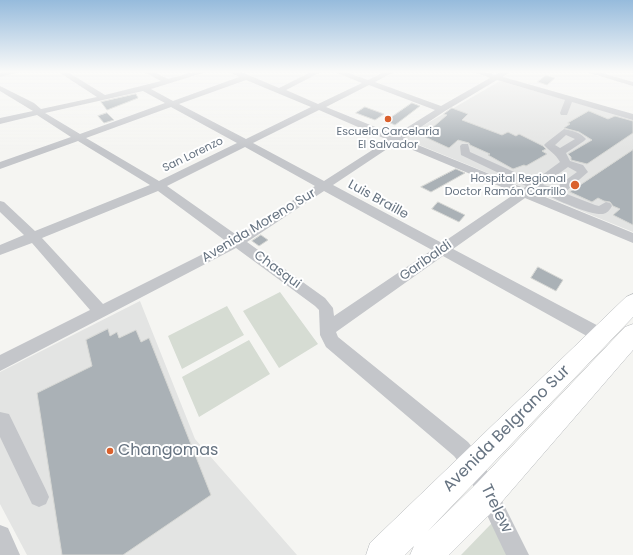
<!DOCTYPE html>
<meta charset="utf-8">
<style>
body{margin:0}
canvas{display:block;background:#f5f5f2}
</style>
<canvas width="633" height="555"></canvas>
<script>
const ctx = document.querySelector('canvas').getContext('2d');
ctx.lineJoin = 'round';
function fill(path, color) { ctx.fillStyle = color; ctx.fill(path, 'evenodd'); }
function strokePath(path, color, width, dash) { ctx.strokeStyle = color; ctx.lineWidth = width; ctx.lineCap = dash ? 'butt' : 'round'; ctx.setLineDash(dash || []); ctx.stroke(path); }
function write(font, color, halo, rows, align = 'center') {
  ctx.font = font + ' Poppins,sans-serif'; ctx.lineWidth = 4; ctx.setLineDash([]); ctx.textBaseline = 'middle'; ctx.strokeStyle = halo; ctx.fillStyle = color; for (const [text, x, y, turn = 0] of rows) {
    ctx.save(); ctx.translate(x, y); ctx.rotate((+turn || 0) * Math.PI / 180); ctx.textAlign = isNaN(turn) ? turn : align; if (halo) ctx.strokeText(text, 0, 0); ctx.fillText(text, 0, 0); ctx.restore();
  }
}
const built = new Path2D(`
 M500 81 633 119V232L402 138Z
 M140 301 195 439 297 555H27L0 504V372Z`);
const green = new Path2D(`
 M280 292 318 344 279 368 243 311Z
 M227 306 244 335 182 369 168 336Z
 M249 340 270 374 199 417 182 377Z
 M492 523 507 555H461Z`);
const building = new Path2D(`
 M546 75 555 78 547 85 538 82Z
 M136 94 138 98 107 110 101 102Z
 M412 103 420 106 395 125 386 121Z
 M365 107 384 114 375 120 356 113Z
 M452 108 468 114 462 120 502 135 508 132 516 136 519 134 543 146 546 149 542 151 547 154 526 166 524 165 513 169 488 155 490 154 470 145 469 143 458 140 449 148 425 137 427 136 424 135 433 128H432L447 115 444 114Z
 M589 111 608 119 615 116 633 121V133L587 164 571 160V157L568 154 592 140 579 132 564 128 570 124 568 123Z
 M107 113 114 120 104 123 98 116Z
 M633 150V225L613 215 620 209 613 206 610 202 604 201 598 198 592 202 570 192Z
 M456 169 465 173 431 192 421 187Z
 M438 202 465 215 459 222 432 209Z
 M261 235 268 240 259 246 252 241Z
 M538 267 563 280 556 291 531 278Z
 M108 329 110 336 117 332 119 338 136 330 141 342 149 338 211 495 123 555H62L37 393 92 366 86 340Z`);
const minor = new Path2D(`
 M9 71H24L0 77V73Z
 M57 71H66L105 95 161 81 142 71H152L168 79 197 71H209L151 89 173 101 239 77 228 71H239L279 88 313 71H323L286 90 318 104 362 83 332 71H343L368 80 386 71H396L375 82 441 106 490 78 471 71H483L495 75 502 71H511L503 77 633 114V120L572 102 567 115H561L560 113 565 100 497 80 445 111 403 139 524 188 526 186 461 155 460 146 462 144H468L470 152 534 181 560 162C555 153 550 152 544 145L546 143 564 129C573 131 580 132 586 139L584 141 566 153 570 161 583 165 588 172 564 193 595 205 599 206 606 202 610 203 612 206C610 210 607 213 603 214 589 215 556 200 544 193L536 190 533 192 633 233V243L525 198 453 249 606 330 608 335 606 340 600 342 594 340 443 256 336 332 338 337 468 442 480 457 529 555H506L466 471 454 456 326 347 320 335 319 310 315 306 236 248 0 371V355L90 310 32 243 0 255V245L24 235 0 212V201L4 202 35 231 150 185 78 141 0 169V162L71 137 37 115 0 124V118L33 111 0 91V86L34 103 41 109 97 97ZM246 80 311 107 246 139 179 104ZM369 85 435 110 395 135 326 107ZM143 91 165 103 80 134 45 113ZM171 107 237 143 159 181 86 138ZM319 110 388 140 324 181 253 143ZM566 135 575 139 560 148 555 145ZM396 143 516 193 442 243 333 185ZM245 147 315 186 238 236 167 186ZM568 167 577 172 555 188 543 185ZM158 191 227 242 103 304 42 238ZM324 191 432 250 334 316 333 308 325 298 247 242Z
 M583 71H595L633 82V86Z
 M0 412 9 414 46 490 49 497 46 504 39 507 32 504 0 437Z
 M0 525 8 528 20 555H0Z`);
const highway = new Path2D(`
 M633 294V317L428 531 477 483 625 327 633 324V350L499 505 449 555H410L414 546 405 555H366L370 543 626 297Z`);
const markers = [
 [388,119,4,"#da612d"],
 [575,185,5,"#da612d"],
 [110,451,4,"#da612d"]
];
const farPoinames = [
 ["Escuela Carcelaria",388,132],
 ["El Salvador",388,145],
 ["Hospital Regional",566,179,"right"],
 ["Doctor Ramón Carrillo",566,192,"right"]
];
const farStreetnames = [
 ["San Lorenzo",193,155,-26]
];
const streetNames = [
 ["Luis Braille",378,200,29],
 ["Avenida Moreno Sur",259,226,-31],
 ["Garibaldi",426,261,-35],
 ["Chasqui",277,270,36]
];
const nearStreetnames = [
 ["Avenida Belgrano Sur",507,429,-45],
 ["Trelew",496,509,64]
];
const nearPoinames = [
 ["Changomas",118,451]
];
fill(built, '#e3e4e3');
fill(green, '#d6dcd3');
fill(building, '#aab1b6');
strokePath(building, '#d6d7d4', 1);
strokePath(highway, '#b4b7ba', 1);
fill(minor, '#c4c6ca');
fill(highway, '#fff');
const sky = ctx.createLinearGradient(0, 0, 0, 149);
sky.addColorStop(0, '#96bbdc');
sky.addColorStop(0.48, '#fafaf9');
sky.addColorStop(1, '#fafaf900');
ctx.fillStyle = sky;
ctx.fillRect(0, 0, 633, 149);
for (const [x, y, r, color] of markers) { const dot = new Path2D(); dot.arc(x, y, r, 0, 2 * Math.PI); ctx.fillStyle = color; ctx.fill(dot); strokePath(dot, '#fff', 1.5); }
write('11px', '#667381', '#fff', farPoinames);
write('11px', '#667381', '#fff', farStreetnames);
write('13px', '#667381', '#fff', streetNames);
write('16px', '#667381', '#fff', nearStreetnames);
write('16px', '#667381', '#fff', nearPoinames, 'left');
</script>
